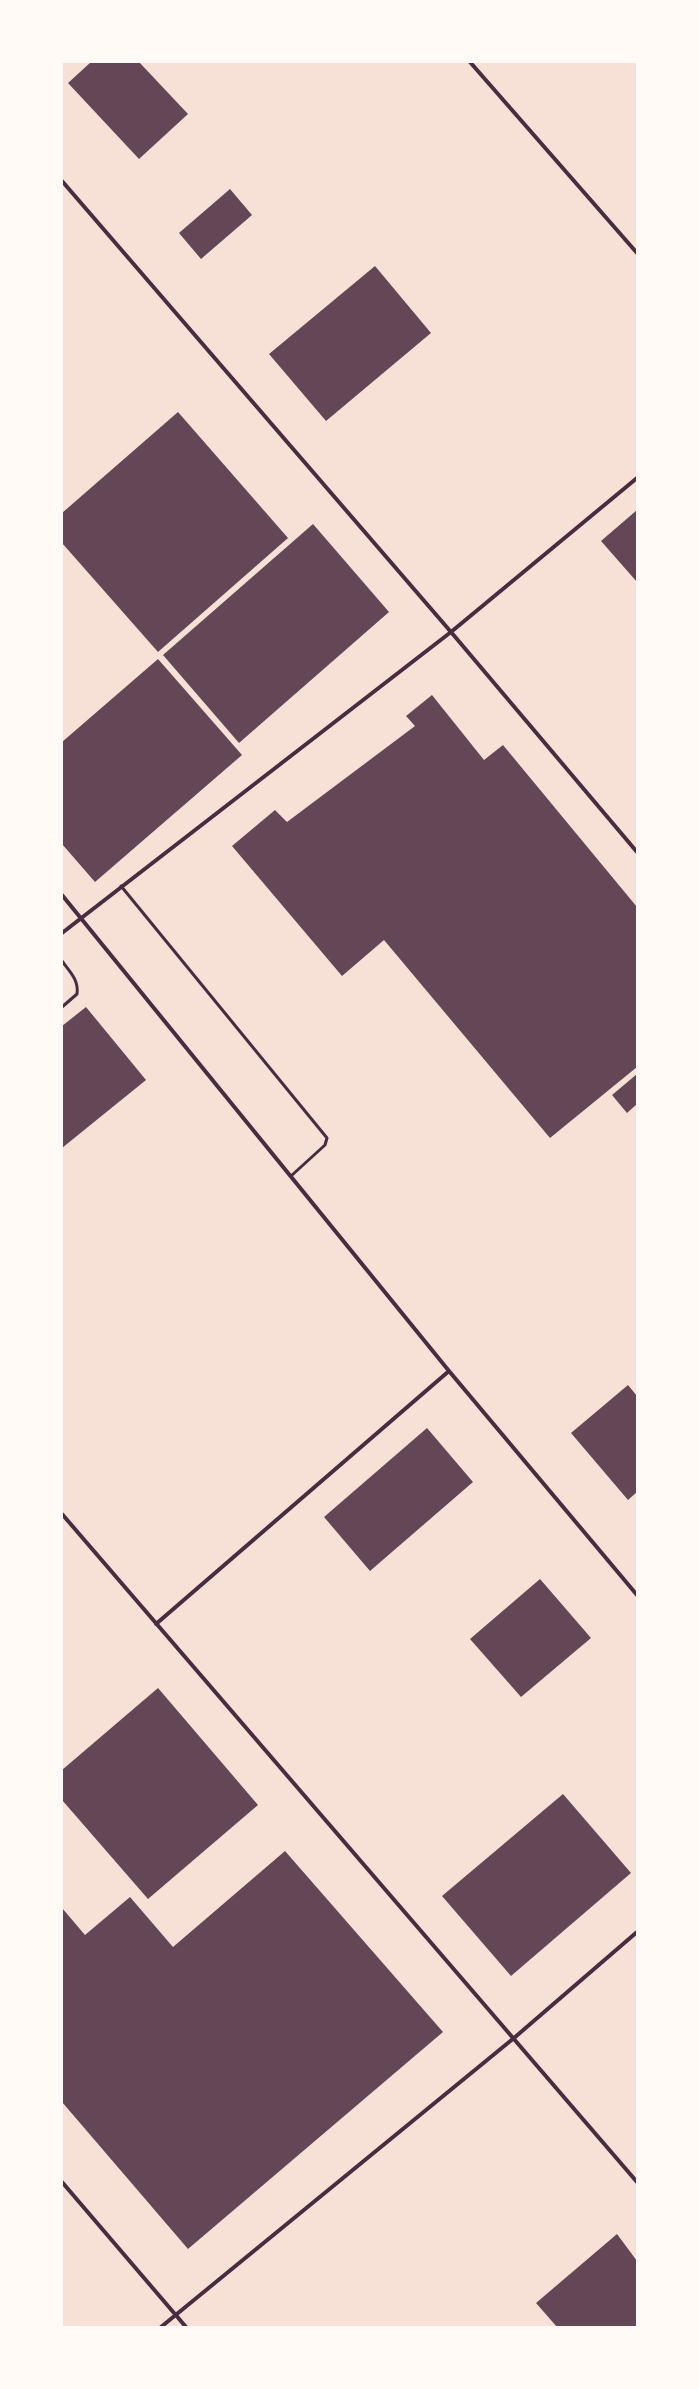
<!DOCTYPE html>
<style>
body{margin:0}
#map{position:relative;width:699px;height:2389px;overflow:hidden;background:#f7e1d7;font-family:Manrope,sans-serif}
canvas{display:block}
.frame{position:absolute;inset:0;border:63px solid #fffaf5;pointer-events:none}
</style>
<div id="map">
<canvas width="699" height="2389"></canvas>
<div class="frame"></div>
</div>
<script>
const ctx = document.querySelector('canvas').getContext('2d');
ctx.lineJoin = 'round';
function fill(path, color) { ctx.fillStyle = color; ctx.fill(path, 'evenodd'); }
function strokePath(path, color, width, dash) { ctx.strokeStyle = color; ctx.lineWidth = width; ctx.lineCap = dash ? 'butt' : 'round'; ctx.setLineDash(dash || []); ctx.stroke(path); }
const building = new Path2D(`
 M91 62H139L188 114 139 159 68 83Z
 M230 189 252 215 201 259 179 233Z
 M375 266 431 333 326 421 269 354Z
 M178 412 288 538 158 652 62 543V513Z
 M637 510V582L601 541Z
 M313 524 389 612 239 743 163 655Z
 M158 659 242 755 95 882 62 844V742Z
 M432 695 484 760 503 745 637 907V1067L550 1138 384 940 342 976 232 846 275 810 287 822 415 726 406 716Z
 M86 1007 146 1080 62 1148V1026Z
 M637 1074V1104L627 1113 612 1095Z
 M628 1385 637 1396V1492L628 1500 571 1433Z
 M427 1428 473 1482 370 1571 324 1517Z
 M540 1579 591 1638 521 1697 470 1639Z
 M158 1688 258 1805 148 1899 62 1800V1770Z
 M563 1794 631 1873 511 1976 442 1896Z
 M285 1851 443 2032 188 2249 62 2102V1908L85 1935 130 1897 173 1947Z
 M617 2234 637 2261V2327H557L536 2303Z`);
const service = new Path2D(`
 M121 886 327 1138 325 1145 291 1176
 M62 961C70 972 79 980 77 994L62 1007`);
const minor = new Path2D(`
 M470 62 637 253
 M62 181 451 632 637 852
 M62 895 449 1371 637 1595
 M62 933 451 632 637 478
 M62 1514 637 2182
 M156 1624 449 1371
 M62 2182 186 2327
 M161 2327 514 2038 637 1932`);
fill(building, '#644757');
strokePath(service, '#4a2c40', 3);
strokePath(minor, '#4a2c40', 4);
</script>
